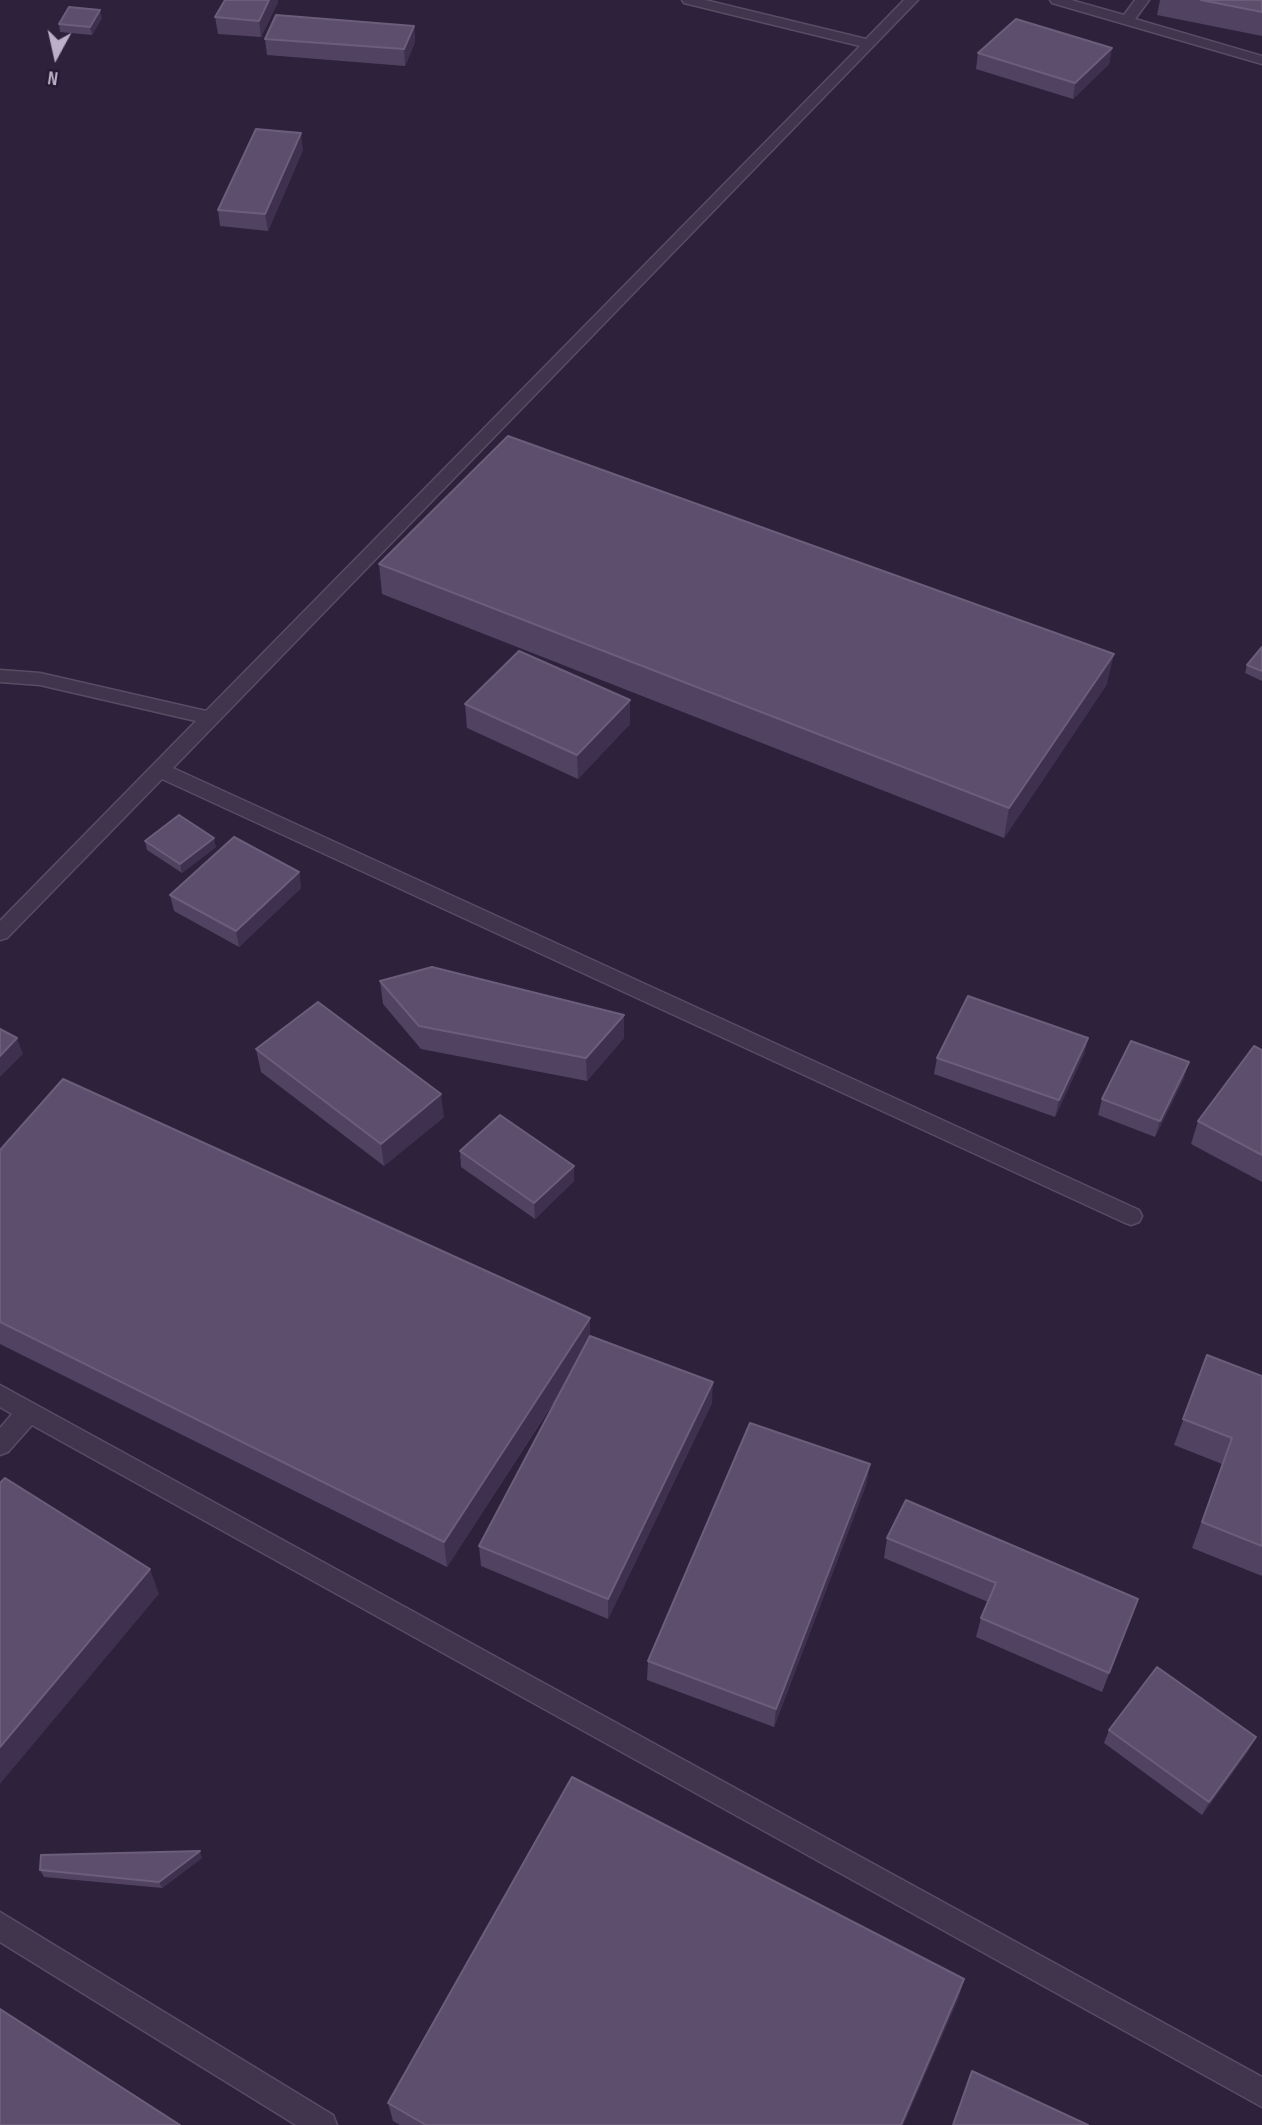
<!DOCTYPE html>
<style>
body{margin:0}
#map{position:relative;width:1262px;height:2125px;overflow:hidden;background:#2d213c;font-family:"Sofia Sans Condensed",sans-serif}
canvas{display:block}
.north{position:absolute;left:21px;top:21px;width:70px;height:70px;-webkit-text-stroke:5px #251a31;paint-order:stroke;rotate:188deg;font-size:19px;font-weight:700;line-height:28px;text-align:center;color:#bcb0c8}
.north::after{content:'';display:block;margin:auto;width:24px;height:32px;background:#bcb0c8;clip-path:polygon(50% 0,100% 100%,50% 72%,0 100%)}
</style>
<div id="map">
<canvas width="1262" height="2125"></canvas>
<div class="north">N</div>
</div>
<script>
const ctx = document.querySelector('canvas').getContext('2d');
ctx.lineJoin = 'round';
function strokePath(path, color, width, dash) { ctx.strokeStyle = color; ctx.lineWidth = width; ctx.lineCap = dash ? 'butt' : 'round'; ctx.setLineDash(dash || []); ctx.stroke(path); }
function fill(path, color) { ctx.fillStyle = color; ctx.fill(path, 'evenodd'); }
const minor = new Path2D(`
 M682 0H705L866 39 904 0H918L173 768 1139 1210 1142 1216 1139 1222 1131 1225 1123 1222 162 779 7 938 0 940V921L196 721 40 685 0 682V670L40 673 206 711 860 46 684 3Z
 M1050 0H1071L1124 15 1135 0H1149L1135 19 1262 56V64L1052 3Z
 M0 1385 1262 2077V2107L32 1425 8 1452 0 1455V1428L12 1414 0 1407Z
 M0 1912 333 2115 337 2125H296L0 1942Z`);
const wall = new Path2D(`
 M225 0H278V2L261 37 218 34 215 17Z
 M1160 0H1262V36L1157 15Z
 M102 18 92 35 60 32 59 24Z
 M414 26 415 42 405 66 267 55 265 39Z
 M1112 48 1109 64 1073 99 976 69 978 53Z
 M303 150 268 231 220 226 218 210Z
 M379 564 1107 684 1004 838 382 594Z
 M1262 647V681L1245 673 1247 665Z
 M630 700V724L578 779 467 728 465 704Z
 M145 841 216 847 182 873 147 850Z
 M299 872 301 888 239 947 174 911 170 895Z
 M380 981 624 1015V1038L587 1081 421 1049 383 1004Z
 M1088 1038 1084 1054 1055 1117 934 1074 937 1058Z
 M256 1049 444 1117 384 1166 261 1072Z
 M1262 1050V1182L1191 1144 1198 1121Z
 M1184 1078 1155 1137 1098 1115 1102 1099Z
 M0 1150 590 1336 712 1403 608 1619 481 1566 479 1546 563 1388 447 1567 0 1344Z
 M460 1151 574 1166V1181L535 1219 461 1167Z
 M1207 1355 1262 1376V1576L1192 1548 1222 1464 1174 1445Z
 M870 1464 866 1485 774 1727 647 1680 648 1661Z
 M887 1538 1138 1599 1102 1692 976 1637 981 1618 988 1602 884 1558Z
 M1109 1730 1249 1750 1202 1815 1104 1743Z
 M202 1858 162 1888 44 1877 40 1870Z
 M964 1979 958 1999 903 2125H400L393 2121 388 2103Z`);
const shadedWall = new Path2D(`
 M269 0H278V2L261 37 259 21Z
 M100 10 102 18 92 35 90 27Z
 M414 26 415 42 405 66 404 49Z
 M1112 48 1109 64 1073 99 1075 83Z
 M301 133 303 150 268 231 265 214Z
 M1114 654 1107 684 1004 838 1009 808Z
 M630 700V724L578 779 577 755Z
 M214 838 216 847 182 873 180 864Z
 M299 872 301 888 239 947 236 931Z
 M624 1015V1038L587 1081 586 1058Z
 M17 1038 23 1054 0 1077V1056Z
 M1088 1038 1084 1054 1055 1117 1059 1100Z
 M1189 1062 1184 1078 1155 1137 1160 1121Z
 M441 1094 444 1117 384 1166 381 1144Z
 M574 1166V1181L535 1219 534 1203Z
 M590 1318V1345L447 1567 444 1542Z
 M713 1382 712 1403 608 1619V1599Z
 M870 1464 866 1485 774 1727 776 1709Z
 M150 1569 159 1594 0 1784V1747Z
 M1256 1737 1249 1750 1202 1815 1209 1802Z
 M200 1851 202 1858 162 1888 159 1882Z
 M964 1979 958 1999 903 2125H901Z`);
const building = new Path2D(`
 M225 0H269L259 21 215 17Z
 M1201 0H1262V12Z
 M69 7 100 10 90 27 59 24Z
 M276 15 414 26 404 49 265 39Z
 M1016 19 1112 48 1075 83 978 53Z
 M256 129 301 133 265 214 218 210Z
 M508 436 1114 654 1009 808 379 564Z
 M1262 647V671L1247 665Z
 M519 651 630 700 577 755 465 704Z
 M179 815 214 838 180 864 145 841Z
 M234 837 299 872 236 931 170 895Z
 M432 967 624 1015 586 1058 419 1026 380 981Z
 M968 996 1088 1038 1059 1100 937 1058Z
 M318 1002 441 1094 381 1144 256 1049Z
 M0 1029 17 1038 0 1056Z
 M1131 1041 1189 1062 1160 1121 1102 1099Z
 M1254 1046 1262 1050V1155L1198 1121Z
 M63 1079 590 1318 444 1542 0 1322V1150Z
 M500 1115 574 1166 534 1203 460 1151Z
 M590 1336 713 1382 608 1599 479 1546Z
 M1207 1355 1262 1376V1546L1202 1522 1232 1438 1183 1419Z
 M750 1423 870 1464 776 1709 648 1661Z
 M5 1478 150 1569 0 1747V1483Z
 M906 1500 1138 1599 1109 1673 981 1618 996 1583 887 1538Z
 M1157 1667 1256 1737 1209 1802 1109 1730Z
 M572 1777 964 1979 901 2125H426L388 2103Z
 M200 1851 159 1882 40 1870 41 1855Z
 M0 2009 180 2125H0Z
 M972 2071 1088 2125H953Z`);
strokePath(minor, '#584d64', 3);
fill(minor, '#40354c');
fill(wall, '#514262');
fill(shadedWall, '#3e304e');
fill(building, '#5d4e6d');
strokePath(building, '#6c5d7b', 2);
</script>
